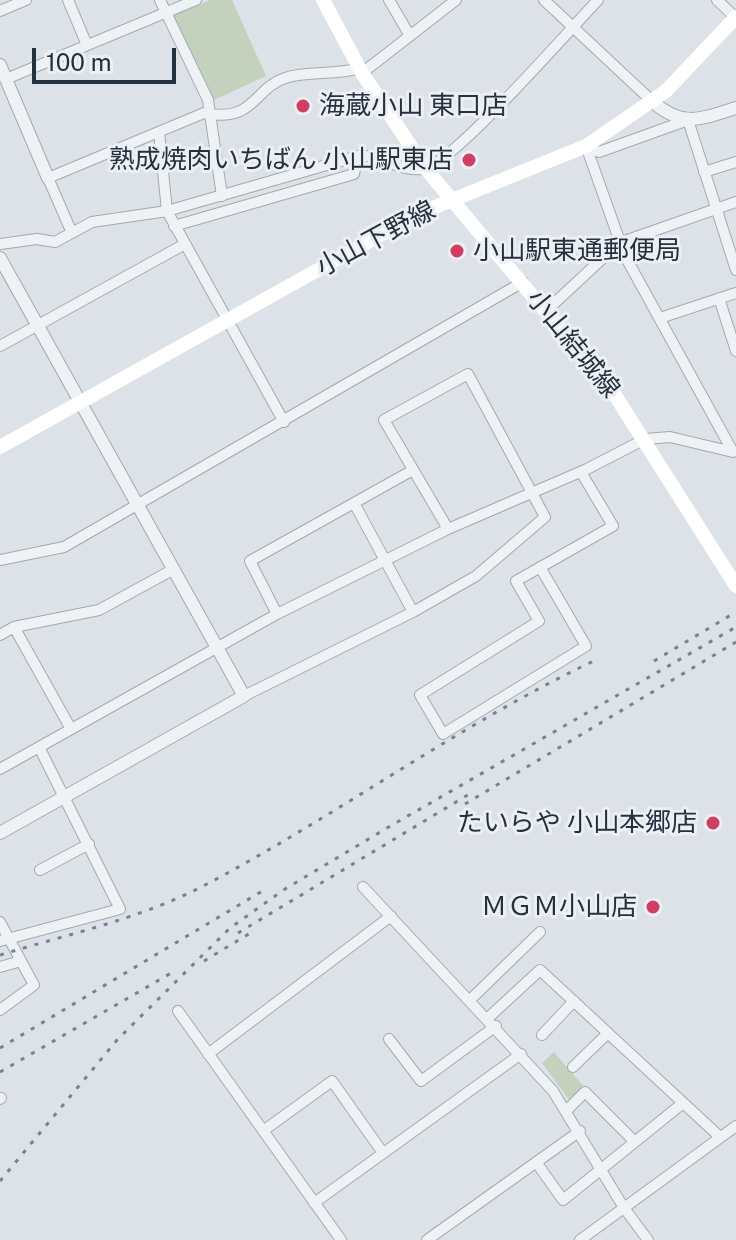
<!DOCTYPE html>
<meta charset="utf-8">
<style>
body{margin:0}
#map{position:relative;width:736px;height:1240px;overflow:hidden;background:#dce2e7;font-family:"Public Sans",sans-serif}
canvas{display:block}
.scale{position:absolute;left:32px;top:48px;width:144px;height:36px;box-sizing:border-box;border:4px solid #26313e;border-top:0;padding-left:10px;font-size:24px;line-height:28px;white-space:nowrap;color:#26313e;-webkit-text-stroke:6px #ecf0f5;paint-order:stroke}
</style>
<div id="map">
<canvas width="736" height="1240"></canvas>
<div class="scale">100 m</div>
</div>
<script>
const ctx = document.querySelector('canvas').getContext('2d');
ctx.lineJoin = 'round';
function fill(path, color) { ctx.fillStyle = color; ctx.fill(path, 'evenodd'); }
function strokePath(path, color, width, dash) { ctx.strokeStyle = color; ctx.lineWidth = width; ctx.lineCap = dash ? 'butt' : 'round'; ctx.setLineDash(dash || []); ctx.stroke(path); }
function write(font, color, halo, rows, align = 'center') {
  ctx.font = font + ' "Public Sans","Noto Sans JP",sans-serif'; ctx.lineWidth = 6; ctx.setLineDash([]); ctx.textBaseline = 'middle'; ctx.strokeStyle = halo; ctx.fillStyle = color; for (const [text, x, y, turn = 0] of rows) {
    ctx.save(); ctx.translate(x, y); ctx.rotate((+turn || 0) * Math.PI / 180); ctx.textAlign = isNaN(turn) ? turn : align; if (halo) ctx.strokeText(text, 0, 0); ctx.fillText(text, 0, 0); ctx.restore();
  }
}
const green = new Path2D(`
 M210 0H232L266 76 212 101 173 21 175 15Z
 M554 1052 584 1087 570 1101 542 1063Z`);
const minor = new Path2D(`
 M68 0 87 45
 M160 0 208 100 222 196
 M389 0 410 36
 M544 0 653 102
 M717 0 736 18
 M0 11 26 0
 M362 73 456 0
 M6 79 196 0
 M159 132 167 211 284 422
 M586 146 599 152 688 120 736 270
 M704 172 736 162
 M174 226 354 174 358 156
 M72 233 48 178 204 113C255 123 253 89 285 78 308 70 336 76 359 68
 M0 244 37 239 55 242 92 222 167 211 358 156C381 154 399 172 423 169 452 165 570 29 598 0
 M719 298 736 351
 M546 311 619 243 736 202
 M660 318 736 293
 M0 346 185 244
 M354 503 413 612
 M0 560 64 547 523 282
 M540 567 586 646 443 734 420 695 539 621 516 581 613 526 581 472
 M277 614 250 561 413 470
 M14 627 71 729
 M0 635 14 627 99 610 174 569
 M244 696 413 612 476 576 545 517 468 374 384 420 448 529
 M0 769 277 614 448 529 587 469 645 439 670 437 733 452 625 256 586 146
 M40 870 89 844
 M363 887 553 1091 624 1208 648 1240
 M0 922 34 985 0 1010
 M0 941 120 909 39 747
 M0 967 21 961
 M471 999 540 932
 M178 1011 341 1240
 M488 1018 540 970 720 1137
 M542 1035 574 1001
 M389 1039 421 1081 496 1026
 M208 1054 391 916
 M573 1067 608 1033
 M0 1099 1 1098
 M566 1111 585 1092 635 1142
 M263 1131 332 1081 383 1153
 M536 1162 563 1200 683 1103
 M314 1203 521 1054
 M427 1240 580 1131
 M580 1240 736 1126`);
const tertiary = new Path2D(`
 M0 65 48 178
 M653 102C683 128 701 119 736 108
 M0 258 244 696 0 833`);
const secondary = new Path2D(`
 M323 0 362 73 426 169 613 392 736 586
 M0 447 420 213 586 146 666 91 736 17`);
const rail = new Path2D(`
 M654 661 736 612
 M465 804 736 642
 M238 933 471 793
 M0 955C69 934 143 918 207 884 340 814 461 723 598 659
 M204 961 252 932
 M0 1048 264 890
 M0 1072 173 972
 M0 1181 117 1040 230 928 285 889 387 828 736 627`);
const markers = [
 [303,106,8,"#d13d63"],
 [469,160,8,"#d13d63"],
 [457,251,8,"#d13d63"],
 [713,823,8,"#d13d63"],
 [653,907,8,"#d13d63"]
];
const poiNames = [
 ["海蔵小山 東口店",319,106,"left"],
 ["熟成焼肉いちばん 小山駅東店",453,160],
 ["小山駅東通郵便局",473,251,"left"],
 ["たいらや 小山本郷店",697,823],
 ["ＭＧＭ小山店",637,907]
];
const streetNames = [
 ["小山下野線",376,239,-28],
 ["小山結城線",573,344,51]
];
fill(green, '#c4d1bd');
strokePath(minor, '#a2a9b1', 12);
strokePath(tertiary, '#a2a9b1', 14);
strokePath(minor, '#eff2f5', 10);
strokePath(tertiary, '#eff2f5', 12);
strokePath(secondary, '#fff', 14);
strokePath(rail, '#768391', 3, [4, 8]);
for (const [x, y, r, color] of markers) { const dot = new Path2D(); dot.arc(x, y, r, 0, 2 * Math.PI); ctx.fillStyle = color; ctx.fill(dot); strokePath(dot, '#ecf0f5', 3); }
write('26px', '#26313e', '#ecf0f5', poiNames, 'right');
write('26px', '#26313e', '#ecf0f5', streetNames);
</script>
